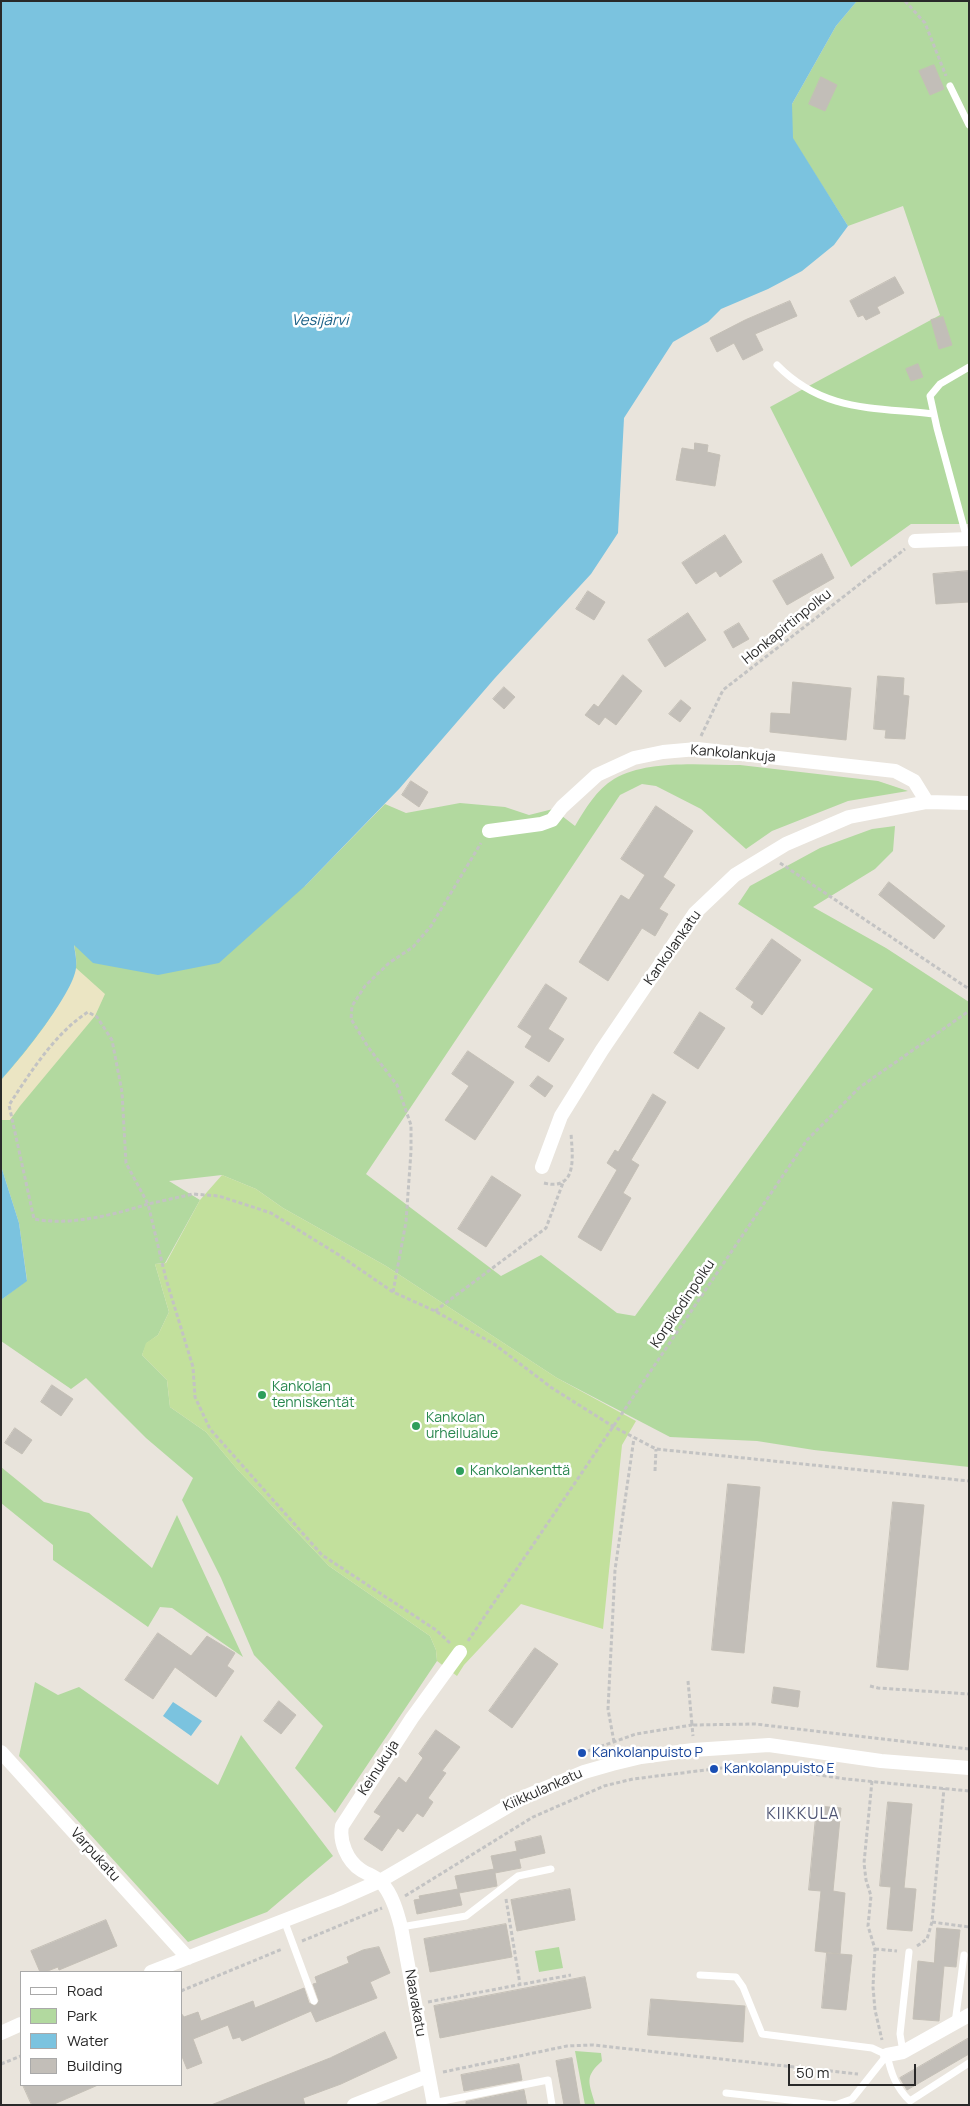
<!DOCTYPE html>
<meta charset="utf-8">
<style>
body{margin:0}
#map{position:relative;width:970px;height:2106px;overflow:hidden;background:#e9e4dc;font-family:Manrope,sans-serif}
canvas{display:block}
.frame{position:absolute;inset:0;border:2px solid #292929;pointer-events:none}
.legend{position:absolute;left:20px;top:1971px;width:162px;height:115px;box-sizing:border-box;background:#fff;border:1px solid #a9a9a9;margin:0;padding:6px 9px;list-style:none;font-size:15px;color:#292929}
.legend li{display:flex;align-items:center;gap:10px;height:25px}
.legend b{width:25px;border:1px solid #a9a9a9}
.scale{position:absolute;left:788px;top:2064px;width:128px;height:22px;box-sizing:border-box;border:2px solid #292929;border-top:0;padding-left:6px;font-size:15px;line-height:18px;white-space:nowrap;color:#292929;-webkit-text-stroke:4px #fff;paint-order:stroke}
</style>
<div id="map">
<canvas width="970" height="2106"></canvas>
<div class="frame"></div>
<ul class="legend">
<li><b style="height:6px;background:#fff"></b>Road</li>
<li><b style="height:14px;background:#b2d99f"></b>Park</li>
<li><b style="height:14px;background:#7bc3df"></b>Water</li>
<li><b style="height:14px;background:#c2beb8"></b>Building</li>
</ul>
<div class="scale">50 m</div>
</div>
<script>
const ctx = document.querySelector('canvas').getContext('2d');
ctx.lineJoin = 'round';
function fill(path, color) { ctx.fillStyle = color; ctx.fill(path, 'evenodd'); }
function strokePath(path, color, width, dash) { ctx.strokeStyle = color; ctx.lineWidth = width; ctx.lineCap = dash ? 'butt' : 'round'; ctx.setLineDash(dash || []); ctx.stroke(path); }
function write(font, color, halo, rows, align = 'center') {
  ctx.font = font + ' Manrope,sans-serif'; ctx.lineWidth = 5; ctx.setLineDash([]); ctx.textBaseline = 'middle'; ctx.strokeStyle = halo; ctx.fillStyle = color; for (const [text, x, y, turn = 0] of rows) {
    ctx.save(); ctx.translate(x, y); ctx.rotate((+turn || 0) * Math.PI / 180); ctx.textAlign = isNaN(turn) ? turn : align; if (halo) ctx.strokeText(text, 0, 0); ctx.fillText(text, 0, 0); ctx.restore();
  }
}
const green = new Path2D(`
 M857 1H969V524H911L851 567 770 407 940 315 903 206 848 226 792 138V104L836 26Z
 M740 765 878 781 908 791 848 801 772 831 746 849 701 809 656 786 642 784 620 795 366 1174 501 1276 541 1255 617 1313 635 1316 873 989 738 904 750 886 820 848 872 829 895 826 893 851 875 869 813 907 886 948 969 1002V1467L814 1450 757 1441 670 1437 557 1378 386 1266 283 1208 256 1189 222 1175 169 1181 200 1200 165 1263 155 1264 169 1312 158 1335 147 1343 142 1355 167 1380 170 1407 206 1432 237 1469 329 1566 430 1636 436 1650 437 1661 335 1813 295 1768 323 1726 254 1655 221 1578 182 1500 193 1478 146 1438 86 1378 71 1389 1 1341V1300L27 1280 19 1223 1 1166V1080C19 1059 74 992 76 967 77 960 75 951 74 944L305 886 385 804 406 813 460 803 505 807 529 815 553 809 575 826C585 809 597 789 614 779 648 759 702 765 740 765Z
 M1 1467 44 1502 89 1513 152 1568 177 1515 243 1657 172 1608 160 1607 148 1627 53 1560V1545L1 1503Z
 M35 1682 58 1695 79 1687 218 1785 241 1735 333 1856 267 1912 188 1942 19 1756Z
 M559 1947 563 1968 539 1972 535 1951Z
 M575 2051 601 2053 602 2061C584 2077 589 2082 595 2104L599 2105H585Z`);
const sand = new Path2D(`
 M76 968 105 994 95 1016 20 1106 10 1120H1V1080C29 1048 62 1008 76 968Z`);
const pitch = new Path2D(`
 M222 1175 256 1189 283 1208 386 1266 557 1378 636 1421 622 1445 603 1629 521 1604 464 1665 457 1676 437 1661 436 1650 430 1636 329 1566 237 1469 206 1432 170 1407 167 1380 142 1355 146 1343 158 1335 169 1312 155 1264 166 1263 200 1200Z`);
const water = new Path2D(`
 M1 1H857L836 26 792 104 793 138 848 226 834 245 802 271 768 289 721 309 708 322 673 342 624 418 618 533 591 574 495 678 399 789 305 886 219 963 158 975 93 963 74 945C75 952 77 961 76 968 73 994 20 1059 1 1080Z
 M1 1166 19 1223 27 1281 1 1300Z
 M173 1702 202 1721 191 1736 163 1716Z`);
const building = new Path2D(`
 M934 65 944 89 930 95 919 71Z
 M821 77 837 85 825 111 809 104Z
 M895 277 904 293 877 307 880 313 866 320 863 315 858 317 850 301Z
 M790 301 797 316 755 334 763 350 743 360 734 343 717 352 710 338 745 320Z
 M943 317 952 345 939 349 931 320Z
 M918 364 923 377 911 381 906 369Z
 M695 443 708 445 707 452 720 455 715 486 676 480 682 448 694 450Z
 M725 535 742 562 720 577 716 571 696 584 682 563Z
 M822 554 834 578 787 605 773 581Z
 M969 571V602L936 604 933 574Z
 M588 591 605 602 594 620 576 609Z
 M688 613 706 640 665 667 648 640Z
 M739 623 749 639 733 648 724 632Z
 M623 675 642 691 616 725 605 717 599 725 585 715 594 704 598 707Z
 M878 676 904 678 903 695 909 696 905 739 885 738 886 730 874 729Z
 M793 682 851 688 846 740 770 732 771 713 790 714Z
 M504 687 515 697 504 709 493 699Z
 M681 700 691 708 680 722 669 714Z
 M411 781 428 792 419 807 402 795Z
 M656 806 693 831 663 877 675 885 659 909 668 914 655 936 642 928 608 981 579 962 621 895 629 900 645 875 621 859Z
 M889 882 945 926 934 939 879 895Z
 M772 939 801 960 762 1015 751 1007 754 1002 736 989Z
 M546 984 567 998 548 1029 564 1039 549 1062 525 1047 532 1036 518 1027Z
 M700 1012 725 1028 698 1069 674 1053Z
 M468 1051 514 1082 475 1140 445 1120 469 1086 452 1074Z
 M538 1076 553 1086 545 1097 530 1086Z
 M653 1094 666 1102 631 1160 639 1165 623 1193 631 1198 601 1251 578 1237 617 1170 607 1163 615 1150 618 1152Z
 M492 1176 521 1195 486 1247 458 1229Z
 M52 1385 73 1399 61 1416 41 1402Z
 M15 1428 32 1440 22 1454 5 1443Z
 M728 1484 760 1487 744 1653 712 1650Z
 M893 1502 924 1505 908 1670 877 1667Z
 M158 1633 191 1656 207 1636 235 1653 227 1666 234 1671 216 1697 175 1667 153 1699 125 1680Z
 M535 1648 558 1664 512 1728 489 1711Z
 M774 1687 800 1691 798 1707 772 1703Z
 M279 1701 296 1715 281 1734 264 1721Z
 M436 1730 460 1747 442 1771 446 1773 428 1798 433 1802 423 1817 417 1813 403 1832 398 1828 382 1851 364 1839 381 1816 374 1812 399 1777 406 1783 423 1758 419 1754Z
 M888 1802 912 1804 904 1888 916 1889 912 1931 887 1929 891 1887 880 1886Z
 M817 1806 841 1808 833 1891 845 1893 840 1954 815 1951 821 1891 809 1890Z
 M541 1836 545 1853 519 1859 521 1868 495 1873 497 1886 459 1893 462 1905 417 1914 414 1900 420 1899 419 1896 458 1889 455 1876 494 1869 491 1856 517 1851 515 1842Z
 M570 1889 575 1920 517 1931 511 1900Z
 M106 1920 117 1946 59 1970 58 1967 45 1972H40L31 1951Z
 M506 1924 512 1957 430 1972 424 1939Z
 M937 1928 960 1930 956 1967 944 1966 939 2021 913 2019 918 1961 934 1963Z
 M379 1947 390 1973 370 1982 377 1998 316 2022 311 2011 242 2041 240 2037 233 2039 228 2025 193 2039 202 2063 187 2069 181 2054V2013L184 2017 198 2012 201 2021 253 2001 255 2008 304 1988 309 2003 315 2006 319 2001 313 1984 317 1983 315 1977 349 1963 347 1957 363 1950Z
 M827 1953 852 1955 846 2010 822 2008Z
 M585 1977 591 2008 440 2038 434 2006Z
 M651 1999 745 2006 743 2042 648 2035Z
 M385 2032 397 2058 341 2084 303 2098 305 2105H211L330 2058Z
 M969 2038V2054L907 2090 900 2078Z
 M572 2058 580 2105H564L556 2061Z
 M519 2064 522 2080 464 2091 461 2075Z
 M23 2085H98L52 2105H32Z
 M524 2090 527 2105H466V2102Z`);
const path = new Path2D(`
 M905 1 925 23 946 76
 M701 736 723 690 905 549
 M780 863 969 989
 M544 1183C579 1192 572 1153 571 1133
 M393 1292 406 1222 411 1151V1125L397 1085 368 1047 351 1019 352 1006 365 986 389 963 413 947 431 926 481 843
 M435 1311 546 1228 564 1180
 M655 1471 656 1449
 M468 1641 807 1140 860 1087 969 1011
 M450 1643 436 1630 322 1555 210 1429 195 1397 193 1367 166 1279 148 1204C113 1215 70 1226 34 1219L9 1105C30 1073 55 1033 88 1012L97 1017 112 1040 122 1092 126 1163 148 1204 193 1194 219 1196 271 1213 339 1255 393 1292 435 1311 494 1344 552 1388 614 1427 656 1449 969 1481
 M688 1681 692 1725 755 1724 969 1749
 M870 1686 878 1688 969 1694
 M614 1742 608 1709 615 1570 634 1438
 M582 1753 636 1734 692 1725 693 1736
 M872 1781 864 1863 866 1880 871 1896 868 1926 875 1949 873 1987 875 2010 882 2040
 M405 1896 533 1817 604 1786 633 1779 722 1768 779 1769 846 1779 969 1791
 M506 1899 520 1984
 M932 1922 969 1927
 M302 1941 382 1908
 M917 1946 927 1939 932 1922 944 1788
 M875 1949 897 1951
 M181 1991 282 1949
 M428 2002 571 1975
 M1 2064 21 2056
 M443 2072 567 2046 593 2045 858 2074`);
const service = new Path2D(`
 M950 86 969 125
 M777 365C823 412 873 407 933 414
 M967 539 937 428 930 396 940 384 969 367
 M284 1920 314 2001
 M401 1927 466 1916 518 1876 551 1869
 M700 1975 736 1977 743 1987 762 2034 872 2048 887 2055C891 2073 896 2088 910 2101L969 2063
 M955 2023 964 1955
 M903 2052 900 2034 909 1952
 M726 2093 835 2105
 M433 2103 548 2080 552 2105
 M835 2105 852 2099 887 2055`);
const minor = new Path2D(`
 M915 541 969 539
 M489 831 541 824 552 820 562 807 597 775 634 758 663 752 697 749 895 771 914 781 927 802
 M542 1167 561 1116 602 1050 695 913 735 875 786 844 849 817 927 802 969 803
 M1 1752 188 1958
 M151 1972 337 1900 380 1881 524 1797 584 1772 612 1764 641 1757 693 1750 769 1745 881 1761 969 1768
 M1 2033 21 2024
 M887 2055 903 2052 969 2015
 M354 2105 428 2076
 M434 2105 401 1927C397 1911 392 1894 381 1882 376 1877 367 1874 361 1870 347 1861 339 1841 342 1826L412 1718 460 1652`);
const markers = [
 [262,1395,5,"#2e9e5b"],
 [416,1426,5,"#2e9e5b"],
 [460,1471,5,"#2e9e5b"],
 [582,1753,5,"#1a4fb4"],
 [714,1769,5,"#1a4fb4"]
];
const streetNames = [
 ["Honkapirtinpolku",787,627,-39],
 ["Kankolankuja",733,754,5],
 ["Kankolankatu",673,948,-55],
 ["Korpikodinpolku",683,1304,-56],
 ["Keinukuja",379,1768,-57],
 ["Kiikkulankatu",543,1790,-24],
 ["Varpukatu",95,1855,48],
 ["Naavakatu",415,2003,80]
];
const leisureNames = [
 ["Kankolan",272,1387],
 ["tenniskentät",272,1403],
 ["Kankolan",426,1418],
 ["urheilualue",426,1434],
 ["Kankolankenttä",470,1471]
];
const transitNames = [
 ["Kankolanpuisto P",592,1753],
 ["Kankolanpuisto E",724,1769]
];
const waterNames = [
 ["Vesijärvi",320,321]
];
const quarterNames = [
 ["KIIKKULA",803,1815]
];
fill(green, '#b2d99f');
fill(sand, '#ebe5c3');
fill(pitch, '#c2e09c');
fill(water, '#7bc3df');
fill(building, '#c2beb8');
strokePath(building, '#c4bfb6', 1);
strokePath(path, '#c3c3c3', 3, [4, 2.5]);
strokePath(service, '#fff', 7);
strokePath(minor, '#fff', 14);
for (const [x, y, r, color] of markers) { const dot = new Path2D(); dot.arc(x, y, r, 0, 2 * Math.PI); ctx.fillStyle = color; ctx.fill(dot); strokePath(dot, '#fff', 2); }
write('14px', '#292929', '#fff', streetNames);
write('14px', '#27864d', '#fff', leisureNames, 'left');
write('14px', '#164399', '#fff', transitNames, 'left');
write('italic 15px', '#1d6288', '#fff', waterNames);
ctx.letterSpacing = '1px';
write('16px', '#4f5574', '#fff', quarterNames);
ctx.letterSpacing = '0px';
</script>
